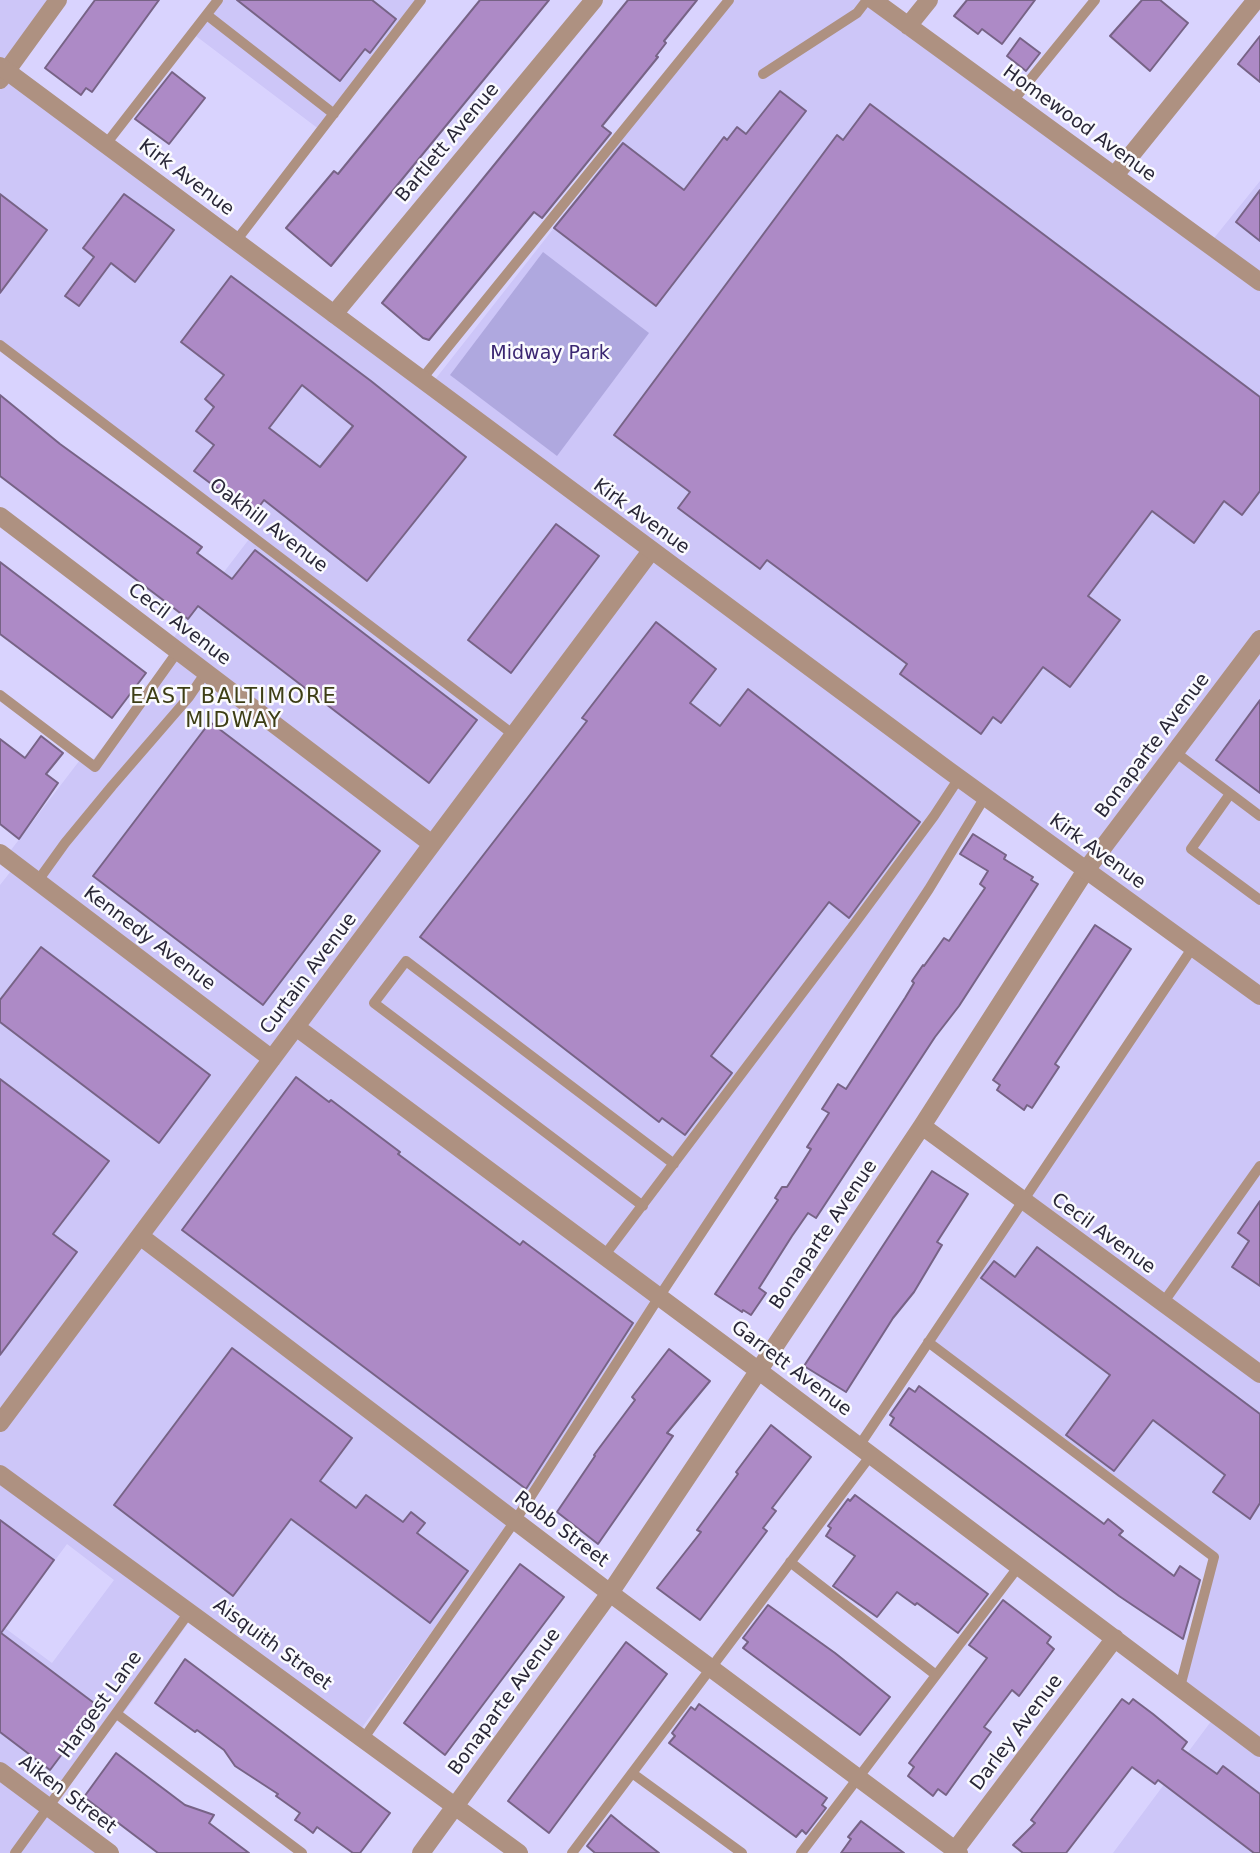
<!DOCTYPE html>
<style>
body{margin:0}
canvas{display:block;background:#d9d3fe}
</style>
<canvas width="1260" height="1853"></canvas>
<script>
const ctx = document.querySelector('canvas').getContext('2d');
ctx.lineJoin = 'round';
function fill(path, color) { ctx.fillStyle = color; ctx.fill(path, 'evenodd'); }
function strokePath(path, color, width, dash) { ctx.strokeStyle = color; ctx.lineWidth = width; ctx.lineCap = dash ? 'butt' : 'round'; ctx.setLineDash(dash || []); ctx.stroke(path); }
function write(font, color, halo, rows, align = 'center') {
  ctx.font = font + ' "DejaVu Sans",sans-serif'; ctx.lineWidth = 5; ctx.setLineDash([]); ctx.textBaseline = 'middle'; ctx.strokeStyle = halo; ctx.fillStyle = color; for (const [text, x, y, turn = 0] of rows) {
    ctx.save(); ctx.translate(x, y); ctx.rotate((+turn || 0) * Math.PI / 180); ctx.textAlign = isNaN(turn) ? turn : align; if (halo) ctx.strokeText(text, 0, 0); ctx.fillText(text, 0, 0); ctx.restore();
  }
}
const built = new Path2D(`
 M0 0H56L4 66 426 391 579 196 727 0H873L1206 248 1260 181V1853H1113L1215 1716 1181 1690 1217 1557 925 1344 1188 951 987 800 502 1536 355 1737 191 1619 134 1699 48 1811 105 1853H0V885L11 871 1 863 83 756 91 762 177 653 168 645 253 534 0 341ZM67 1544 114 1580 52 1663 5 1628Z
 M216 0H421L320 130 192 33Z`);
const green = new Path2D(`
 M543 252 649 333 557 456 450 375Z`);
const building = new Path2D(`
 M95 0H159L92 92 86 88 81 95 45 68Z
 M237 0H372L396 19 370 53 365 49 340 81Z
 M480 0H549L331 266 286 228 334 171 338 174Z
 M628 0H697L664 41 666 43 656 56 658 57 602 126 611 133 542 218 534 212 429 340 423 338 382 303Z
 M967 0H1035L1002 44 982 29 978 34 954 16Z
 M1142 0H1160L1188 23 1150 71 1110 36Z
 M1260 36V82L1238 64Z
 M1020 38 1040 53 1026 71 1007 56Z
 M172 72 205 98 169 144 135 119Z
 M780 91 806 111 656 306 554 228 623 143 684 190 724 137 727 140 737 127 746 134Z
 M870 104 1260 397V491L1242 515 1224 501 1194 543 1152 511 1088 596 1120 620 1070 687 1043 667 1001 723 993 717 981 734 900 674 907 664 767 560 760 569 678 508 690 492 614 435 837 135 843 140Z
 M1260 190V241L1236 222Z
 M0 194 47 230 0 293Z
 M124 194 174 230 135 282 111 263 79 306 65 296 94 257 83 248Z
 M231 276 371 381 466 457 367 581 264 500 253 515 194 471 214 445 196 431 214 407 205 399 224 375 181 342ZM302 385 353 426 320 467 269 428Z
 M0 395 60 444 202 547 197 553 232 579 255 550 477 720 429 783 198 606 188 619 0 476Z
 M556 524 599 556 511 673 468 640Z
 M0 562 146 673 112 718 0 634Z
 M656 622 716 669 690 703 720 726 748 689 920 822 849 918 829 902 711 1056 732 1073 685 1135 662 1118 659 1122 420 937 587 721 582 718Z
 M1260 700V793L1216 760Z
 M210 722 380 851 263 1005 93 876Z
 M41 736 63 753 46 774 58 783 19 839 0 824V739L25 758Z
 M973 834 1006 855 1004 859 1033 877 1031 880 1038 884 959 1006 935 1037 816 1218 808 1213 792 1236 759 1288 766 1293 751 1315 743 1310 742 1312 715 1294 778 1200 775 1198 782 1187H787L811 1149 807 1147 829 1113 822 1109 838 1084 846 1089 905 998 914 983 912 981 923 965 924 966 944 938 949 941 985 888 980 884 988 871 960 854Z
 M1095 925 1131 949 1055 1064 1059 1067 1032 1108 1027 1105 1024 1110 997 1090 1000 1085 993 1080Z
 M41 947 210 1075 159 1143 0 1022V1000Z
 M296 1077 329 1102 331 1100 400 1152 398 1154 520 1245 523 1241 633 1323 526 1489 182 1230Z
 M0 1079 109 1161 53 1234 77 1252 0 1355Z
 M932 1171 968 1194 937 1242 942 1245 914 1292 893 1318 846 1392 804 1366Z
 M1260 1201V1286L1232 1267 1249 1241 1238 1233Z
 M1037 1247 1260 1414V1503L1250 1519 1213 1492 1225 1475 1153 1420 1114 1471 1066 1435 1110 1375 981 1278 994 1261 1015 1277Z
 M232 1348 352 1438 320 1481 356 1508 366 1495 403 1522 411 1512 425 1523 417 1533 468 1571 430 1623 291 1519 233 1596 114 1505Z
 M669 1349 710 1381 667 1433 673 1436 598 1544 557 1512 595 1456 594 1455 635 1400 632 1397Z
 M919 1386 1104 1524 1108 1519 1123 1531 1119 1535 1174 1576 1180 1566 1200 1580 1183 1639 1119 1596 890 1425 894 1418 890 1415 909 1388 915 1392Z
 M771 1425 811 1457 772 1508 776 1511 763 1528 767 1531 700 1620 657 1588 701 1532 697 1530 738 1474 736 1472Z
 M855 1495 988 1594 958 1633 917 1603 915 1605 897 1592 877 1617 833 1586 855 1556 826 1536 831 1528 828 1526 848 1499 850 1501Z
 M0 1520 54 1560 1 1633 98 1706 50 1770 0 1732Z
 M520 1564 564 1597 445 1755 404 1723Z
 M1003 1600 1051 1637 1047 1643 1054 1649 1019 1696 1012 1690 984 1727 991 1732 946 1795 938 1789 933 1796 908 1776 914 1767 909 1763 987 1658 969 1645Z
 M768 1605 835 1653 890 1697 860 1735 743 1648 748 1642 743 1638Z
 M626 1642 667 1674 549 1833 508 1801Z
 M185 1659 390 1813 360 1853H353L317 1827 313 1833 304 1826 295 1820 300 1813 276 1796 278 1794 235 1766 224 1750 197 1730 195 1732 155 1703Z
 M1122 1699 1129 1704 1133 1699 1153 1714 1187 1742 1182 1749 1217 1774 1223 1766 1260 1794V1853H1254L1158 1780 1155 1784 1132 1767 1066 1853H1023L1013 1845 1035 1823 1031 1820Z
 M699 1704 827 1798 822 1805 826 1808 806 1834 802 1830 796 1837 669 1743 675 1736 672 1733 691 1707 695 1710Z
 M116 1753 185 1805 214 1815 209 1823 249 1853H158L84 1797Z
 M611 1815 623 1825 659 1853H595L587 1846Z
 M861 1821 904 1853H841L851 1839 848 1837Z`);
const service = new Path2D(`
 M207 15 334 114
 M763 74 857 13 867 0
 M1012 102 1095 0
 M106 144 218 0
 M236 241 421 0
 M0 345 514 735
 M421 380 729 0
 M0 695 95 767 178 651
 M1175 752 1260 816
 M1230 794 1191 849 1260 900
 M37 882 65 843 112 786 189 697 206 672
 M643 1206 374 1003 406 961 674 1164
 M604 1256 852 927 934 816 959 778
 M1163 1303 1260 1166
 M928 1342 1214 1557 1180 1687
 M859 1446 1193 947
 M790 1562 936 1675
 M117 1714 302 1853
 M364 1738 515 1521 659 1297 929 889 985 797
 M632 1773 742 1853
 M15 1853 190 1611
 M572 1853 871 1455
 M801 1853 1019 1566`);
const minor = new Path2D(`
 M873 0 1260 282
 M908 26 929 0
 M0 80 58 0
 M1115 175 1256 0
 M334 314 594 0
 M0 516 432 844
 M0 853 272 1059
 M296 1027 759 1371 1260 1748
 M922 1126 1260 1374
 M140 1236 610 1593 959 1853
 M0 1423 651 551
 M0 1474 519 1853
 M0 1771 110 1853
 M421 1853 610 1593 922 1126 1086 870 1260 639
 M953 1853 1115 1638`);
const tertiary = new Path2D(`
 M0 66 948 770 1260 996`);
const streetNames = [
 ["Homewood Avenue",1079,124,36],
 ["Bartlett Avenue",448,143,-50],
 ["Kirk Avenue",186,178,37],
 ["Kirk Avenue",641,517,36],
 ["Oakhill Avenue",268,526,37],
 ["Cecil Avenue",179,625,37],
 ["Bonaparte Avenue",1153,746,-53],
 ["Kirk Avenue",1097,852,36],
 ["Kennedy Avenue",149,939,37],
 ["Curtain Avenue",309,974,-53],
 ["Cecil Avenue",1103,1234,36],
 ["Bonaparte Avenue",824,1235,-56],
 ["Garrett Avenue",791,1369,37],
 ["Robb Street",561,1530,37],
 ["Aisquith Street",272,1645,36],
 ["Bonaparte Avenue",505,1702,-54],
 ["Hargest Lane",101,1705,-54],
 ["Darley Avenue",1017,1733,-53],
 ["Aiken Street",67,1795,37]
];
const parkNames = [
 ["Midway Park",550,354]
];
const neighbourhoodNames = [
 ["EAST BALTIMORE",234,698],
 ["MIDWAY",234,722]
];
fill(built, '#cdc6f8');
fill(green, '#afa8df');
fill(building, '#ad8ac6');
strokePath(building, '#776386', 2);
strokePath(service, '#ae9181', 10);
strokePath(minor, '#ae9181', 18);
strokePath(tertiary, '#ae9181', 18);
write('19px', '#292737', '#fafafe', streetNames);
write('19px', '#3b2672', '#fafafe', parkNames);
ctx.letterSpacing = '2px';
write('21px', '#3d3e15', '#fafafe', neighbourhoodNames);
ctx.letterSpacing = '0px';
</script>
